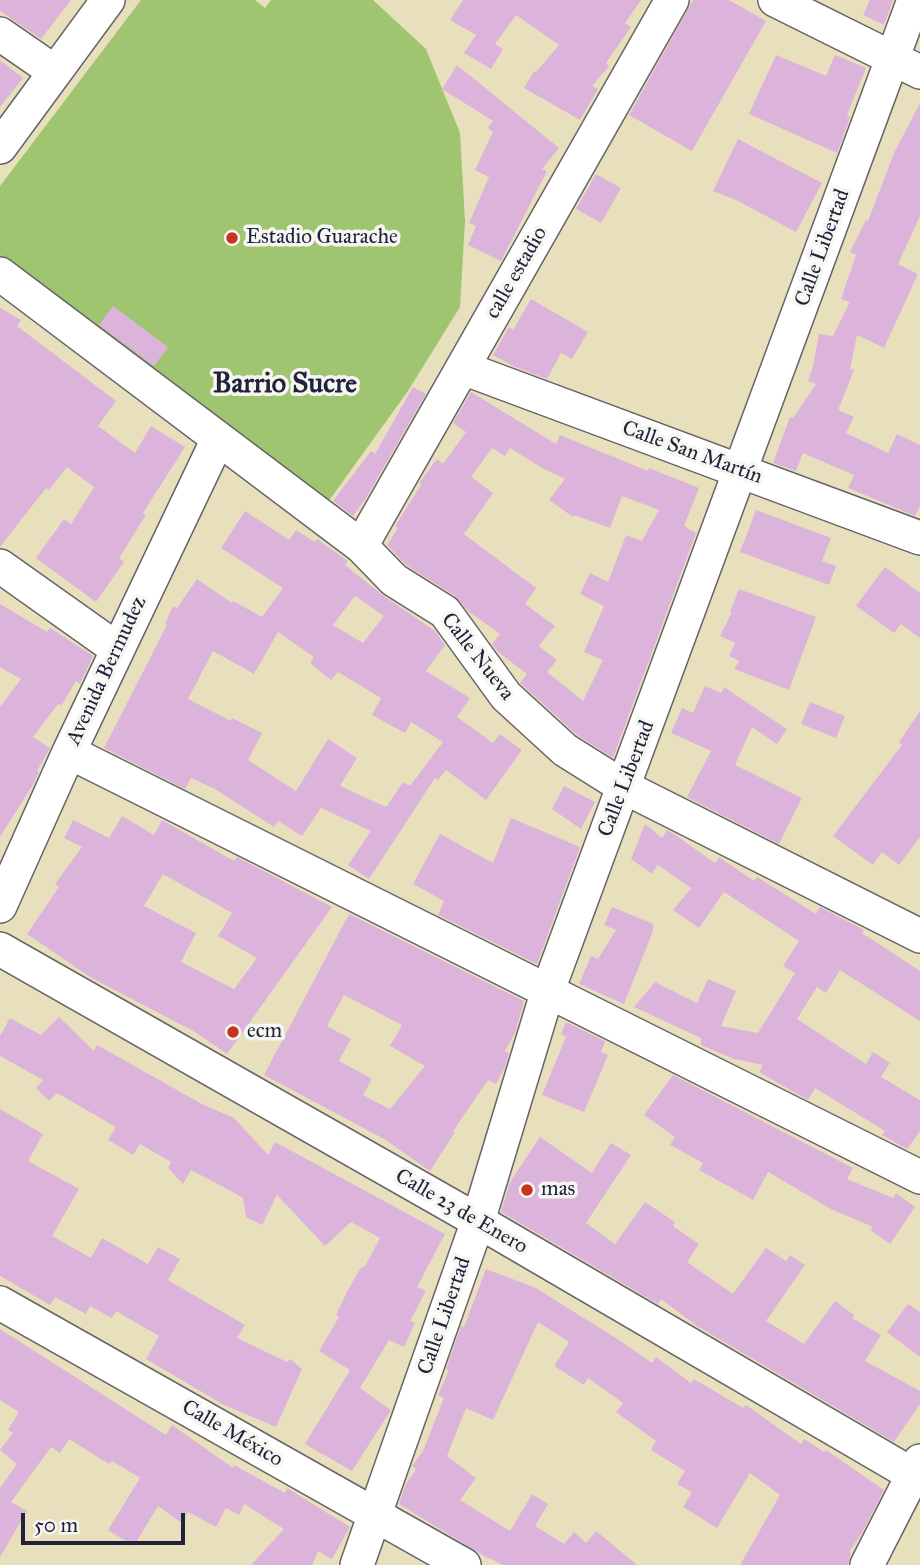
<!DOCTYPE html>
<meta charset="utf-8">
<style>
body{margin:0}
#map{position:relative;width:920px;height:1565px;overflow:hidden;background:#e8e0bc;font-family:"IM FELL Great Primer",serif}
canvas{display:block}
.scale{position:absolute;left:21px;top:1513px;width:164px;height:32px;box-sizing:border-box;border:4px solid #22223b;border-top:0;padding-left:9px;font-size:21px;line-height:24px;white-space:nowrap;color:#22223b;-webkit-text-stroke:5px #f6f6f2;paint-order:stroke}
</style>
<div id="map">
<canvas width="920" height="1565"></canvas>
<div class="scale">50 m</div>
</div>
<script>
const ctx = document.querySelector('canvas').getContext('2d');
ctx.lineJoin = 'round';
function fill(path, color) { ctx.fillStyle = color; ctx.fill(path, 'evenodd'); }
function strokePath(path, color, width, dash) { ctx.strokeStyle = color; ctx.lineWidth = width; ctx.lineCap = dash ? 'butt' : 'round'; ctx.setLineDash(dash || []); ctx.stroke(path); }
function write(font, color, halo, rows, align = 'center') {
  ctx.font = font + ' "IM FELL Great Primer",serif'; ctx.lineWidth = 7; ctx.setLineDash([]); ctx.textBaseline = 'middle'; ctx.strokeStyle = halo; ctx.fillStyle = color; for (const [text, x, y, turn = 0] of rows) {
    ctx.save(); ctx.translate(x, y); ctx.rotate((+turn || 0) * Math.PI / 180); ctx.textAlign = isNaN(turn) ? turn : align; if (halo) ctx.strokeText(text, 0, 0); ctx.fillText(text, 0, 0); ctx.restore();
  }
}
const green = new Path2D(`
 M141 0H255L265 8 271 0H373L426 49 460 133 465 221 460 307 408 391 328 502 0 255V186Z`);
const building = new Path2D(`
 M0 0H71L41 39 0 11Z
 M463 0H641L625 23 631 27 606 63 609 66 592 86 598 89 580 120 524 88 534 71 536 72 559 45 516 15 495 44 503 49 491 69 464 53 476 35 450 20Z
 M693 0H729L766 21 692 151 629 115Z
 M870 0H893L884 25 863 15Z
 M776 55 826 76 835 55 866 68 847 115 850 117 837 153 749 114Z
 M0 60 23 78 0 107Z
 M457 65 559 148 542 169 547 171 501 261 468 245 476 226 469 223 489 177 475 170 493 132 488 128 493 121 442 89Z
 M920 103V216L898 264 918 274 884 348 857 335 850 369 854 370 838 410 854 417 846 433 888 453 897 434 920 445V506L915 516 848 488 854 475 803 453 796 471 773 463 790 417 793 418 816 384 808 381 813 367 819 334 833 336 850 302 841 299 856 255 850 252 866 220 868 221 894 153Z
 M738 139 822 183 796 232 736 200 713 191Z
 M596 174 621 188 601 223 576 209Z
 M531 299 588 332 572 359 561 353 547 379 513 366 493 355 509 327 513 330Z
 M113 306 168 347 154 366 99 325Z
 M0 308 21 320 17 326 116 401 98 426 135 453 151 426 185 447 143 513 146 515 119 558 124 562 96 602 36 558 64 519 71 524 94 487 67 467 49 490 46 488 0 547Z
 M413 387 426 394 366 498 353 516 333 501 371 451 375 454Z
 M471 392 556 444 560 435 648 471 649 468 699 488 684 526 696 533 613 758 577 735 520 683 527 674 498 652 492 644 500 634 468 611 455 596 406 565 387 545 398 528 395 526 421 485 420 482 437 459 443 464 466 432 453 423ZM492 448 505 456 510 448 542 468 565 479 549 500 573 517 574 515 610 528 622 496 659 510 642 541 626 535 608 582 590 573 580 594 604 606 584 652 603 660 583 701 547 672 557 660 539 646 555 626 525 604 536 588 464 534 493 493 471 477Z
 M756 510 831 538 822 561 836 566 829 585 740 552Z
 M245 511 289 540 296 530 315 542 317 539 348 561 345 565 384 596 435 631 445 645 426 671 470 698 457 717 493 743 500 734 522 750 486 800 446 770 438 780 435 778 369 879 348 865 371 831 321 808 302 836 278 821 274 827 215 789 191 778 185 789 104 748 167 625 165 624 173 606 177 608 197 579 232 603 233 601 262 617 283 588 221 548ZM355 596 384 616 363 643 333 625ZM278 632 314 657 310 663 331 680 338 672 381 698 372 715 405 733 411 722 443 742 410 786 403 782 386 807 340 786 357 758 328 739 296 791 248 760 262 733 232 718 231 721 188 699 213 651 254 674Z
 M885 567 920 593V638L901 624 894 633 856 606Z
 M739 589 816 617 789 690 734 669 739 661 729 656 735 643 720 636 732 612H730Z
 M0 604 47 632 50 628 93 656 80 684 76 681 61 706 58 704 33 737 50 748 37 771 39 772 34 783 0 837V707L21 679 0 667Z
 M705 686 721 693 724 687 787 729 777 744 752 727 735 765 802 798 779 844 687 797 711 751 671 733 682 708 693 713Z
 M810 702 845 716 836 738 801 724Z
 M920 711V837L899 865 882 852 873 865 833 836 902 745 899 742Z
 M564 786 595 802 581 829 552 809Z
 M122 816 154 835 162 820 234 861 237 857 332 907 227 1054 195 1032 90 977 27 934 59 887 55 884 82 847 64 838 73 820 109 838ZM163 874 232 913 218 936 257 958 234 989 181 962 196 933 144 906Z
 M511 818 580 847 537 964 438 915 444 901 413 884 440 834 493 863Z
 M645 824 662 838 667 830 674 834 715 863 719 857 754 881 757 877 816 914 820 907 853 924 864 930 862 933 920 971V1021L840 970 826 993 817 987 797 1019 866 1064 873 1052 890 1063 881 1077 920 1100V1131L907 1149 882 1135 885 1131 815 1088 808 1100 759 1072 763 1065 734 1059 701 1045V1038L634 1007 655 982 697 1003 708 979 736 991 721 1026 758 1033 795 973 783 966 799 941 724 892 699 928 673 910 691 888 658 865 652 874 631 859Z
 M612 907 653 924V931L624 1004 579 984 591 956 598 959 616 930 604 925Z
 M349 914 524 1001 515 1033 505 1051 509 1053 505 1067 496 1084 488 1080 453 1131 455 1132 430 1171 384 1139 264 1075ZM344 995 402 1025 390 1046 425 1066 390 1109 363 1095 372 1079 339 1061 351 1039 327 1026Z
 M59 1017 94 1051 97 1045 202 1104 234 1118 268 1155 275 1142 445 1234 417 1287 426 1291 410 1321 415 1323 404 1347 389 1340 360 1388 391 1410 352 1471 305 1444 350 1370 319 1351 339 1317 336 1315 347 1292 360 1269 365 1266 380 1238 351 1222 325 1246 277 1195 262 1225 246 1217 243 1198 231 1191 191 1170 183 1184 168 1168 171 1162 140 1144 133 1155 108 1140 116 1127 57 1093 49 1101 36 1088 43 1080 0 1056V1036L10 1018 41 1035Z
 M566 1022 605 1041 601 1052 608 1055 584 1112 542 1095 566 1037 561 1034Z
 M673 1075 853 1168 847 1179 893 1198 896 1193 915 1207 890 1244 870 1230 873 1227 831 1209 768 1172 753 1200 699 1170 703 1163 670 1145 675 1137 644 1115Z
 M0 1109 43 1134 28 1161 79 1189 52 1236 91 1258 102 1238 148 1264 158 1247 180 1259 168 1280 245 1325 237 1338 287 1362 290 1359 302 1369 276 1427 224 1405 146 1359 159 1336 116 1311 112 1318 90 1306 86 1314 55 1297 50 1305 0 1276Z
 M540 1137 592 1173 611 1143 631 1155 586 1223 615 1244 645 1202 675 1222 673 1226 699 1244 687 1262 733 1294 766 1248 786 1261 790 1255 805 1265 766 1321 804 1344 835 1301 854 1315 852 1318 881 1335 865 1361 920 1391V1404L894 1442 697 1326 661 1299 658 1304 501 1212 510 1182Z
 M486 1269 536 1288 622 1342 652 1363 656 1357 691 1383 694 1379 743 1408 746 1405 801 1444 804 1439 824 1452 826 1450 884 1490 862 1533 849 1552 851 1553 848 1565H740L780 1495 750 1473 717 1528 683 1507 692 1492 677 1484 685 1471 651 1450 656 1441 616 1412 623 1403 588 1378 584 1385 554 1366 569 1342 538 1322 493 1420 466 1408 447 1456 476 1478 460 1500 510 1531 532 1494 548 1504 535 1526 564 1544 574 1532 586 1543 596 1531 637 1565H502L490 1558 489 1559 399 1504 405 1486 416 1469 412 1466 423 1451 444 1398 438 1395 449 1370 446 1369 461 1326 464 1327Z
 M908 1304 920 1312V1357L887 1332Z
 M0 1329 166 1435 172 1425 233 1468 234 1465 285 1493 287 1488 350 1527 332 1559 318 1551 312 1565H251L284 1529 244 1504 239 1515 226 1508 216 1527 188 1512 180 1522 158 1506 134 1546 108 1530 140 1478 112 1461 109 1464 69 1439 60 1453 51 1447 11 1502 27 1511 0 1557V1488L17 1464 0 1450 13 1433 8 1430 19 1412 0 1400Z`);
const minor = new Path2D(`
 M775 0 920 72
 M0 34 55 72
 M0 147 108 0
 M0 274 361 546 394 580 445 612 506 696 565 750 624 787 920 936
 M463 368 920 538
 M361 546 672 0
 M0 566 117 649
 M69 752 920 1177
 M0 906 69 752 218 439
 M0 949 478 1221 920 1479
 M0 1303 464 1565
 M357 1565 478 1221 548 990 914 0
 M867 1565 920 1461`);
const markers = [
 [232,238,7,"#c8321e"],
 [233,1032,7,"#c8321e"],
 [527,1190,7,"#c8321e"]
];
const poiNames = [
 ["Estadio Guarache",246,238],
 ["ecm",247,1032],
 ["mas",541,1190]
];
const streetNames = [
 ["Calle Libertad",823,248,-70],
 ["calle estadio",517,273,-60],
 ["Calle San Martín",692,453,20],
 ["Calle Nueva",477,657,52],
 ["Avenida Bermudez",107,671,-65],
 ["Calle Libertad",627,779,-69],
 ["Calle 23 de Enero",461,1212,30],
 ["Calle Libertad",445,1316,-71],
 ["Calle México",232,1434,30]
];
const districtNames = [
 ["Barrio Sucre",285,385]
];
fill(green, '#a0c570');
fill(building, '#dcb4db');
strokePath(minor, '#676468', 36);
strokePath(minor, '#fff', 33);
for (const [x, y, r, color] of markers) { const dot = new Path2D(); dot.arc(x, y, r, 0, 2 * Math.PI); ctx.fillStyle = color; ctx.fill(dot); strokePath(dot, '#f6f6f2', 2.5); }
write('21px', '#22223b', '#f6f6f2', poiNames, 'left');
write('21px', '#22223b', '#f6f6f2', streetNames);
write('bold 28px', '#22223b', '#f6f6f2', districtNames);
</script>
